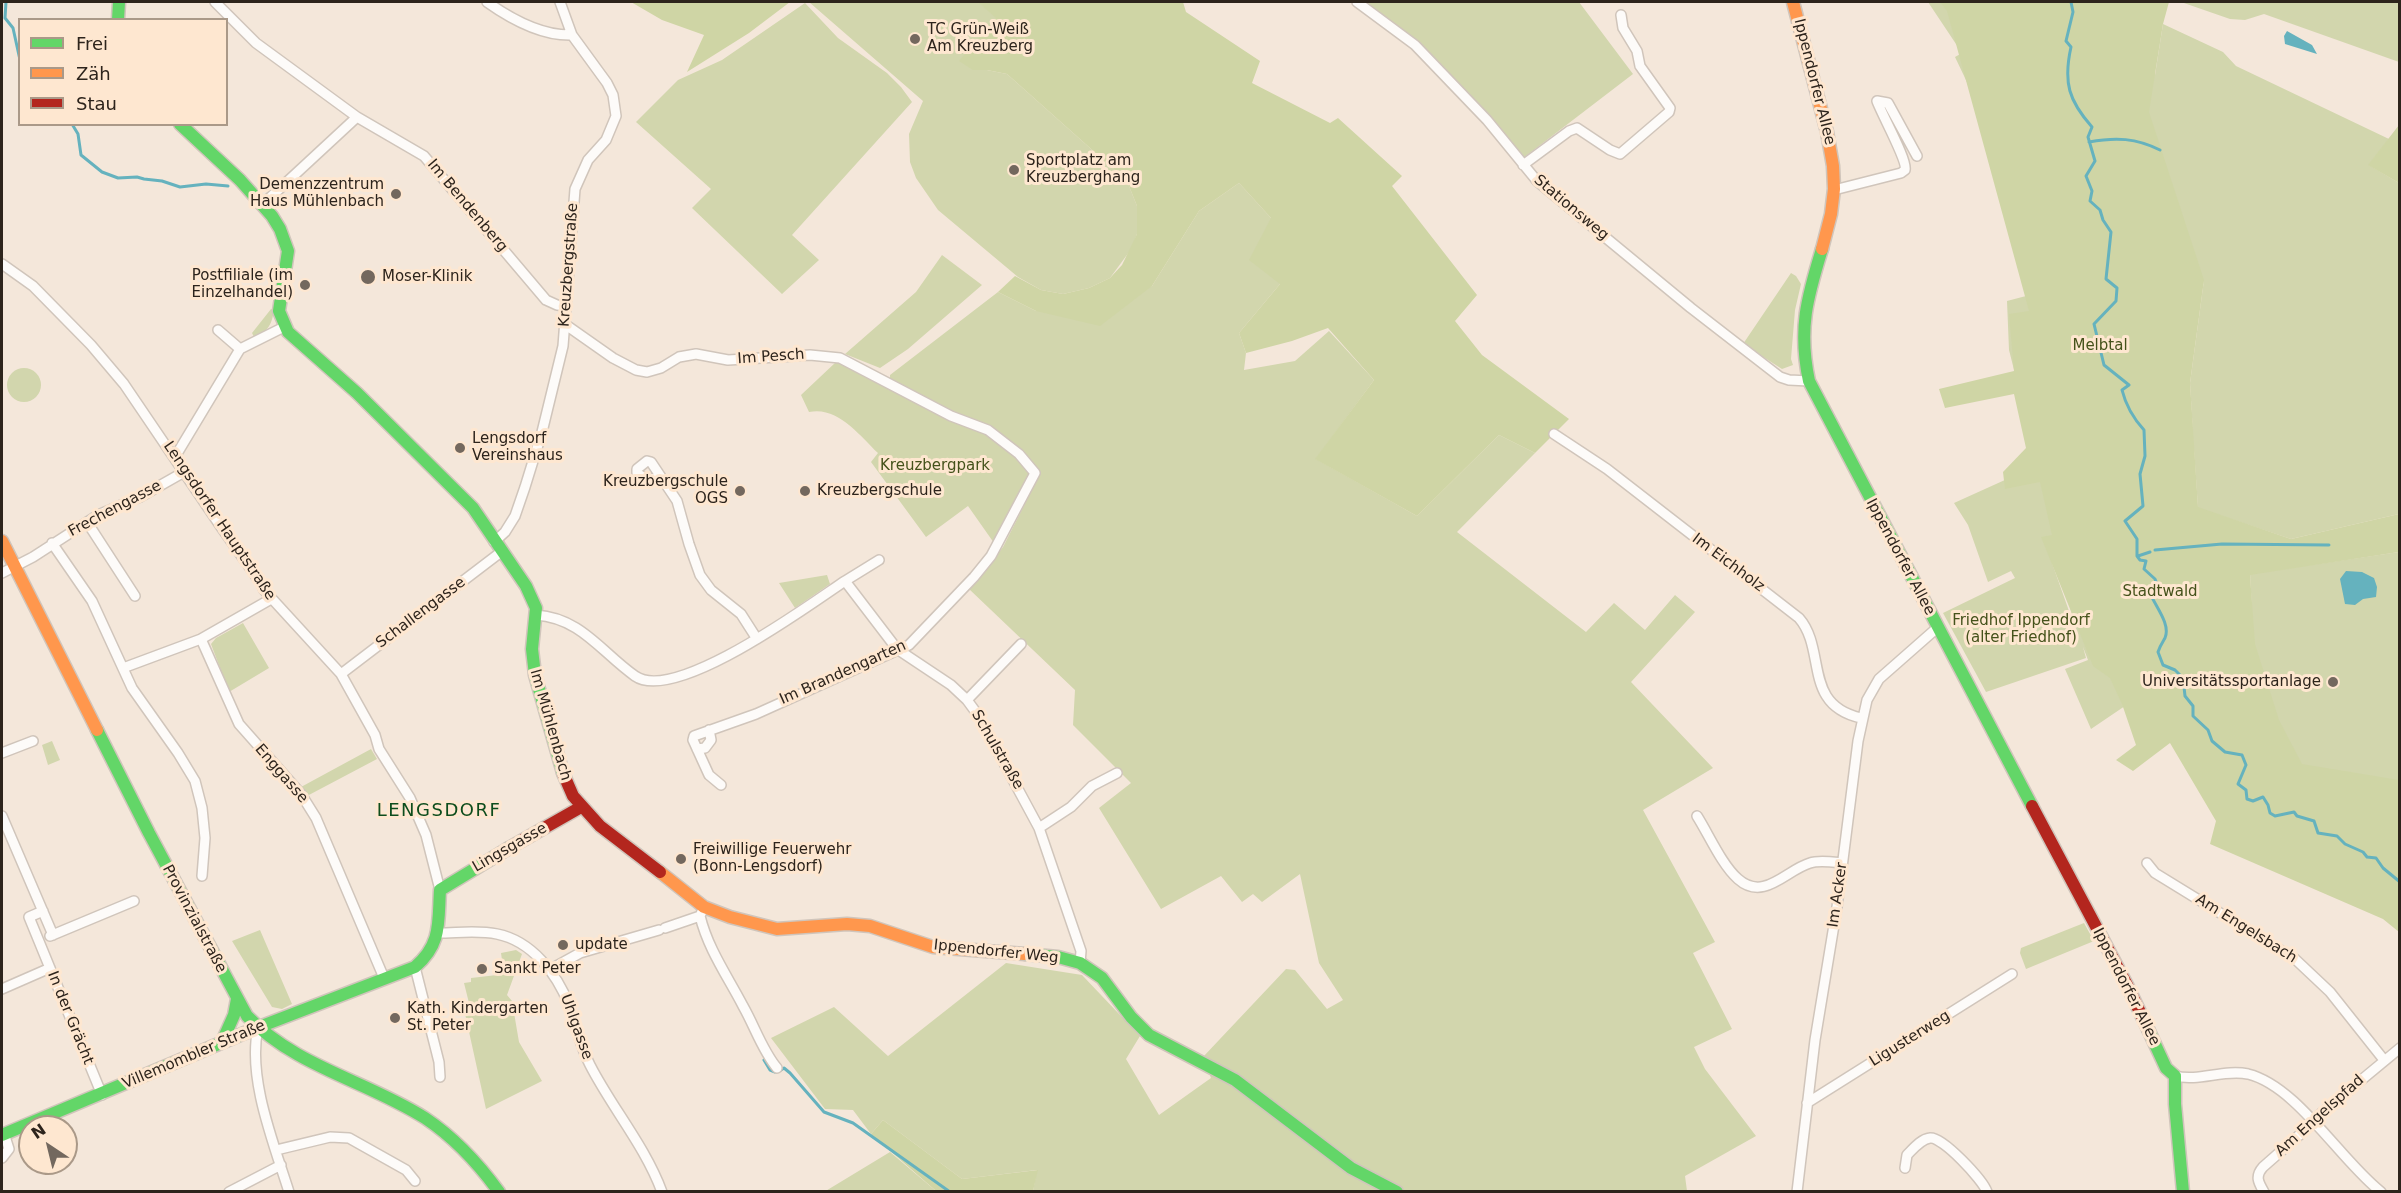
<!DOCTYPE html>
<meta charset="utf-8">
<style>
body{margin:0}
#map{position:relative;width:2401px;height:1193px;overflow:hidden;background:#f4e7da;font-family:"DejaVu Sans",sans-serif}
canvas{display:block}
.frame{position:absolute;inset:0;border:3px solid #2d241c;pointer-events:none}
.legend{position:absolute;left:18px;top:18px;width:210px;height:108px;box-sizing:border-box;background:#fee7d0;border:2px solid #a98;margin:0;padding:8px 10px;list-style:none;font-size:18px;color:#2d241c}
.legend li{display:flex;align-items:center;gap:12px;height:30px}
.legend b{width:30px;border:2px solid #a98}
.north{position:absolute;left:18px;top:1115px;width:60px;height:60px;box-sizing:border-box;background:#fee7d0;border:2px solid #a98;border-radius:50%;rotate:325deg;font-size:16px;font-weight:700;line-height:24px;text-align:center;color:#2d241c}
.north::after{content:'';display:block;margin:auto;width:21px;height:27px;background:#73685e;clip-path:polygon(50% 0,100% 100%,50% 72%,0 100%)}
</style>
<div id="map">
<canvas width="2401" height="1193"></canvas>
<div class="frame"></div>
<ul class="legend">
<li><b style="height:8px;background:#63d668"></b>Frei</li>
<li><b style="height:8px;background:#ff974d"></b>Zäh</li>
<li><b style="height:8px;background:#b3261e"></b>Stau</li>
</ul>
<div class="north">N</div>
</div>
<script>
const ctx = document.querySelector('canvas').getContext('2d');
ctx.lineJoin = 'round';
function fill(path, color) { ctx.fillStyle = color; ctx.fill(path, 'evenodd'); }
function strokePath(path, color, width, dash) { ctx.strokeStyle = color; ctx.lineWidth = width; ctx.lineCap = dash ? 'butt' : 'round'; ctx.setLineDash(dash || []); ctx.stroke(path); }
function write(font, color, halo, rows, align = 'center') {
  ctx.font = font + ' "DejaVu Sans",sans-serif'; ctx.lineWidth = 6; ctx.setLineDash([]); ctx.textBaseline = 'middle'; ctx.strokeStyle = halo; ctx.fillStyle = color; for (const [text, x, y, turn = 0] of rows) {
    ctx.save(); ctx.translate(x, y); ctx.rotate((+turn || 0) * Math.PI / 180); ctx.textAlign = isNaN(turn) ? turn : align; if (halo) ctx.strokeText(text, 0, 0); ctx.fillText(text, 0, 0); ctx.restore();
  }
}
const green = new Path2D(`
 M809 2H979L998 18 973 70H987L1007 74 1127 181 1137 206V234L1132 248 1110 278 1089 288 1063 294 1041 290 1018 277 938 210 916 178 910 162 909 134 923 101Z
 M1364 2H1579L1633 74 1522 159 1489 114 1419 43Z
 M1928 2H2125L2155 75 2163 24 2223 52 2236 66 2389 139 2369 165 2399 183V514L2291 539 2198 508 2194 450 2187 509 2252 610 2250 574 2399 552V898L2153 687 2091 729 2065 669 2088 660 2083 647 2086 658 1986 692 1943 613 2015 578 2011 571 1988 582 1968 525 1954 503 2038 465 2009 350 2007 301 2026 296 1995 141 1955 57 1962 53ZM2204 280 2190 383 2193 434 2187 358ZM2052 563 2064 585 2076 629 2075 628Z
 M2181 2H2399V62L2264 14 2245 20 2230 19Z
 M805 3 838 38 887 73 901 87 912 102 792 235 819 260 782 294 692 208 711 189 636 122 678 80 722 60Z
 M1239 183 1271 218 1280 284 1239 333 1246 353 1244 370 1295 361 1329 331 1374 380 1316 459 1417 516 1499 435 1535 453 1457 532 1586 632 1614 603 1645 630 1675 595 1695 612 1631 682 1713 768 1643 810 1715 942 1693 953 1732 1029 1694 1047 1705 1069 1756 1136 1685 1176 1687 1191H1033L1037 1170 962 1179 883 1120 871 1134 853 1110 825 1109 771 1038 834 1007 888 1056 1006 963 1082 975 1140 1036 1126 1059 1159 1115 1211 1078 1203 1057 1286 969 1295 970 1327 1009 1343 1000 1319 963 1300 874 1262 902 1253 894 1242 902 1221 876 1161 909 1099 808 1131 783 1073 725 1075 690 969 589 1003 547 1040 474 1020 451 890 380V375L998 292 1036 311 1152 286 1199 211Z
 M942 255 982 285 908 349 880 368 845 354 916 292Z
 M1791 273 1796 276 1801 284 1795 310 1791 359 1793 365 1782 369 1743 344Z
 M271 309 274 310C272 324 268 332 254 337L252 333Z
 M836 362 846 364 986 433 1017 456 1032 473 994 543 968 506 926 537 871 462 878 453C859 435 838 406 809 412L801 395Z
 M7 385a17 17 0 1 1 34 0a17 17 0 1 1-34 0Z
 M827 575 830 584 795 608 779 583Z
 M243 623 269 668 229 692 211 644 216 638Z
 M52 741 60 760 48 765 42 745Z
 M371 749 377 759 307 796 301 787Z
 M2084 923 2094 941 2026 969 2020 953 2021 948Z
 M260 930 292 1004 282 1009 272 1007 232 941Z
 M516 950 522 954 507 995 512 1001 519 1042 542 1081 486 1109 464 1009 470 1007 464 983 471 982V978L497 975 496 970 503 969 506 964 502 960 501 953Z
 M890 1152 936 1191 824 1192Z`);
const forest = new Path2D(`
 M631 2H790L749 33 687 72 704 35 662 20Z
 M978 2H1183L1186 12 1260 61 1252 83 1330 123 1338 118 1402 176 1392 186 1477 295 1455 321 1482 355 1569 419 1535 453 1499 435 1417 516 1315 459 1374 380 1328 328 1292 341 1246 353 1239 333 1280 284 1249 260 1271 218 1239 183 1199 211 1152 286 1100 326 1036 311 998 292 1015 276 1041 290 1063 294 1089 288 1110 278 1122 265 1137 234V206L1127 181 1007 74 987 70H973L959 61 996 18Z
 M1940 2H2169L2163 24 2149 112 2204 280 2190 383 2198 507 2291 539 2399 514V552L2250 575 2255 644 2279 720 2302 764 2399 780V932L2383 919 2210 844 2216 821 2170 743 2133 771 2116 760 2136 745 2122 704 2110 678 2093 666 2041 537 2052 535 2040 482 2005 489 2003 472 2026 448 2014 394 1945 408 1939 389 2014 371 2009 314 2029 311 1947 11Z
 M2399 125 2400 183H2399L2368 165Z
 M883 1120 962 1179 1038 1170 1033 1191H936L871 1134Z`);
const water = new Path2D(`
 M2287 31 2312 45 2317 54 2285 44 2284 36Z
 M2346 571 2362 572 2374 578 2377 587 2376 597 2363 599 2355 605 2345 604 2340 579Z`);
const stream = new Path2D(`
 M6 2 5 18 13 28 20 60
 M2071 2 2073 12 2066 41 2071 47C2063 83 2069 101 2092 127L2088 137 2095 161 2086 176 2092 191 2090 201 2100 210 2103 220 2111 232 2106 279 2117 288 2116 301 2094 324 2104 365 2129 385 2122 390C2126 406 2133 418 2144 430L2145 456 2140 474 2143 506 2125 521 2137 539V556L2140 560 2146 561 2144 569 2155 579 2157 584 2150 593C2155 606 2171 624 2165 638 2162 643 2160 646 2158 652L2163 665 2175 670 2183 678 2185 696 2193 706V716L2208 730 2212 741 2225 752 2242 755 2246 765 2238 784 2246 790 2247 799 2253 801 2263 797 2268 805 2270 813 2275 816 2294 812 2297 816 2314 821 2318 833 2337 836 2345 844 2363 852 2367 857 2376 858 2383 868 2400 882
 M72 124 78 134 81 155 102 172 118 178 137 177 144 179 162 181 180 187 206 184 228 186
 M2089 142C2116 137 2136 138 2160 150
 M2155 550 2222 544 2329 545
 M2138 556 2150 552
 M764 1060 770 1070 775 1072
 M781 1070 784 1068 790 1073 824 1112 853 1123 950 1192`);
const street = new Path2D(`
 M215 2 256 43 357 117 262 205
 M487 2C511 19 542 36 572 35
 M1357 2 1415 45 1487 120 1537 181 1691 308 1780 377 1789 380 1809 381
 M357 117 424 156 546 300 557 305 567 306
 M1523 165 1569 131 1577 128 1610 150 1620 154 1669 112 1670 108 1640 66 1637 51 1623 28 1621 15
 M1834 190 1901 173 1905 170C1908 161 1882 115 1877 101L1888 103 1917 156
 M2 264 33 286 91 345 124 384 221 527 260 582 264 590 341 674 375 735 379 749 410 798 426 835 440 890
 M566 325 613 358 636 370 647 372 661 368 679 357 696 354 728 360 810 355 840 358 951 416 988 430 1019 454 1035 473 991 556 974 577 909 645 756 714 694 736 693 740 709 775 721 785
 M218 330 240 349
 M1554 434 1607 469 1799 618C1827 650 1802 705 1861 718
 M175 457 240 349 284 327
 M665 481 643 477 637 473V469L647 461 651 462 677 501 689 544 700 575 711 590 741 614 757 639
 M87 522 135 596
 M494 542 505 532 515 516 525 487 542 432 563 346 575 189 588 160 606 140 616 116 613 95 607 83 572 35 560 2
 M52 543 92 601 132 688 178 753 195 781 202 808 205 838 202 876
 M2 573 33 557 98 515 140 497 184 472
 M845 581 879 560
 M536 615C581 618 601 652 635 676 675 704 809 605 845 581L897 649 951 685 967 700 978 715 1039 828 1081 951 1080 963
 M201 639 239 724 301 794 316 818 384 978
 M123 668 201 639 271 599
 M341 674 501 552
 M967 700 1021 644
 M697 749 705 748 711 740 709 730
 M2 753 33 741
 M2 816 53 935
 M1697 816C1709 835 1722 865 1738 879 1764 902 1786 870 1810 863 1819 860 1832 862 1842 863
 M1039 828 1071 807 1092 786 1117 773
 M2147 863 2155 873 2295 959 2330 992 2384 1060
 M704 907 700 916C708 949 728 977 743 1006 755 1027 762 1050 777 1068
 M43 911 29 917 102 1095
 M665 928 700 916
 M438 933C458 933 478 930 497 934 532 941 557 974 569 1005 576 1025 580 1046 590 1065 612 1108 645 1146 662 1192
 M50 936 134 901
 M415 967 439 1062 440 1077
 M551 969 580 953 659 930
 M2 989 50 968
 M258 1028C247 1078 274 1144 289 1192
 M2175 1076C2199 1082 2223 1069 2248 1074 2297 1086 2340 1160 2381 1192
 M1807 1103 2012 974
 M276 1150 330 1137 349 1138 406 1170 415 1181
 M2 1158 9 1149 4 1133
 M1905 1168 1907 1155C1913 1149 1921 1139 1930 1138 1942 1136 1983 1180 1987 1192
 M229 1192 281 1165
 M1797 1192 1815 1040 1837 907 1858 741 1867 700 1879 679 1937 628
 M2264 1192C2258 1182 2255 1176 2263 1167L2313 1123 2319 1115 2400 1048`);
const fast = new Path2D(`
 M118 20 119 2
 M180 124 240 180 272 216 280 229 288 251 279 311 288 332 357 393 473 508 526 586 536 608 532 649 535 675 563 773
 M1822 249C1807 298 1798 329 1809 381L2032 806
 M97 730 149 833 247 1016C296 1067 367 1081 425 1118 455 1138 478 1163 499 1192
 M1025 954 1058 957 1080 963 1102 978 1131 1017 1149 1035 1235 1080 1351 1168 1397 1192
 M2148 1029 2166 1068 2175 1076V1104L2183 1192
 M222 1042 234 1015 237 999
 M2 1135 259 1027 415 967C442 944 438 922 440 890L509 848`);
const slow = new Path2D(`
 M1793 2 1827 132 1833 166 1834 189 1831 214 1822 249
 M2 541 97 730
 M660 872 704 907 730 917 777 929 847 924 870 926 933 947 1025 954`);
const jam = new Path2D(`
 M563 773 573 796 600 826 660 872
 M2032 806 2127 985 2148 1029
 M509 848 581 807`);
const markers = [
 [915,39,6,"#73685e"],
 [1014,170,6,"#73685e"],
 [396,194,6,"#73685e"],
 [368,277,8,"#73685e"],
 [305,285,6,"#73685e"],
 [460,448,6,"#73685e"],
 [740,491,6,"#73685e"],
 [805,491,6,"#73685e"],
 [2333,682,6,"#73685e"],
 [681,859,6,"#73685e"],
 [563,945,6,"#73685e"],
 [482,969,6,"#73685e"],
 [395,1018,6,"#73685e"]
];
const poiNames = [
 ["TC Grün-Weiß",927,30],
 ["Am Kreuzberg",927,47],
 ["Sportplatz am",1026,161],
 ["Kreuzberghang",1026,178],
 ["Demenzzentrum",384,185,"right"],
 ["Haus Mühlenbach",384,202,"right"],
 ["Postfiliale (im",293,276,"right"],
 ["Einzelhandel)",293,293,"right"],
 ["Moser-Klinik",382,277],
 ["Lengsdorf",472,439],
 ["Vereinshaus",472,456],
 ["Kreuzbergschule",728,482,"right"],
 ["OGS",728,499,"right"],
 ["Kreuzbergschule",817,491],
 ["Universitätssportanlage",2321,682,"right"],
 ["Freiwillige Feuerwehr",693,850],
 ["(Bonn-Lengsdorf)",693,867],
 ["update",575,945],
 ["Sankt Peter",494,969],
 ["Kath. Kindergarten",407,1009],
 ["St. Peter",407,1026]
];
const streetNames = [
 ["Ippendorfer Allee",1814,82,76],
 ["Im Bendenberg",467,206,50],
 ["Stationsweg",1571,208,40],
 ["Kreuzbergstraße",569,265,-86],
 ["Im Pesch",771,357,-4],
 ["Frechengasse",115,509,-28],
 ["Lengsdorfer Hauptstraße",219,521,56],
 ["Ippendorfer Allee",1900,557,62],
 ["Im Eichholz",1728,563,37],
 ["Schallengasse",421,613,-37],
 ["Im Brandengarten",843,673,-24],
 ["Im Mühlenbach",550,725,74],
 ["Schulstraße",997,750,60],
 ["Enggasse",281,774,49],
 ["Lingsgasse",510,848,-30],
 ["Im Acker",1838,895,-82],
 ["Provinzialstraße",194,919,62],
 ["Am Engelsbach",2246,929,32],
 ["Ippendorfer Weg",996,952,6],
 ["Ippendorfer Allee",2126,987,63],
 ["In der Grächt",70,1018,68],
 ["Uhlgasse",576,1027,70],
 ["Ligusterweg",1910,1039,-32],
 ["Villemombler Straße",194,1055,-23],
 ["Am Engelspfad",2320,1116,-42]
];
const parkNames = [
 ["Melbtal",2100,346],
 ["Kreuzbergpark",935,466],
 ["Stadtwald",2160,592],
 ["Friedhof Ippendorf",2021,621],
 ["(alter Friedhof)",2021,638]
];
const quarterNames = [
 ["LENGSDORF",439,811]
];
fill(green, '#d2d6ad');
fill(forest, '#cfd5a5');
fill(water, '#65b2be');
strokePath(stream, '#65b2be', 3);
strokePath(street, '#d0c5bb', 12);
strokePath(fast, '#d0c5bb', 15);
strokePath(slow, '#d0c5bb', 15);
strokePath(jam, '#d0c5bb', 15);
strokePath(street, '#fdfbf9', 9);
strokePath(fast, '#63d668', 12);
strokePath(slow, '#ff974d', 12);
strokePath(jam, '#b3261e', 12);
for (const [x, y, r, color] of markers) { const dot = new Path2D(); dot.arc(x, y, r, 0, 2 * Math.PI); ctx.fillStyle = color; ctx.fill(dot); strokePath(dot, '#fee7d0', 2); }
write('15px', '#2d241c', '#fee7d0', poiNames, 'left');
write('15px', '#2d241c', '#fee7d0', streetNames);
write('15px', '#45521b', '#fee7d0', parkNames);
ctx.letterSpacing = '1.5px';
write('18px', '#0e4d1c', '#fee7d0', quarterNames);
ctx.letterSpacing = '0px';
</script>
